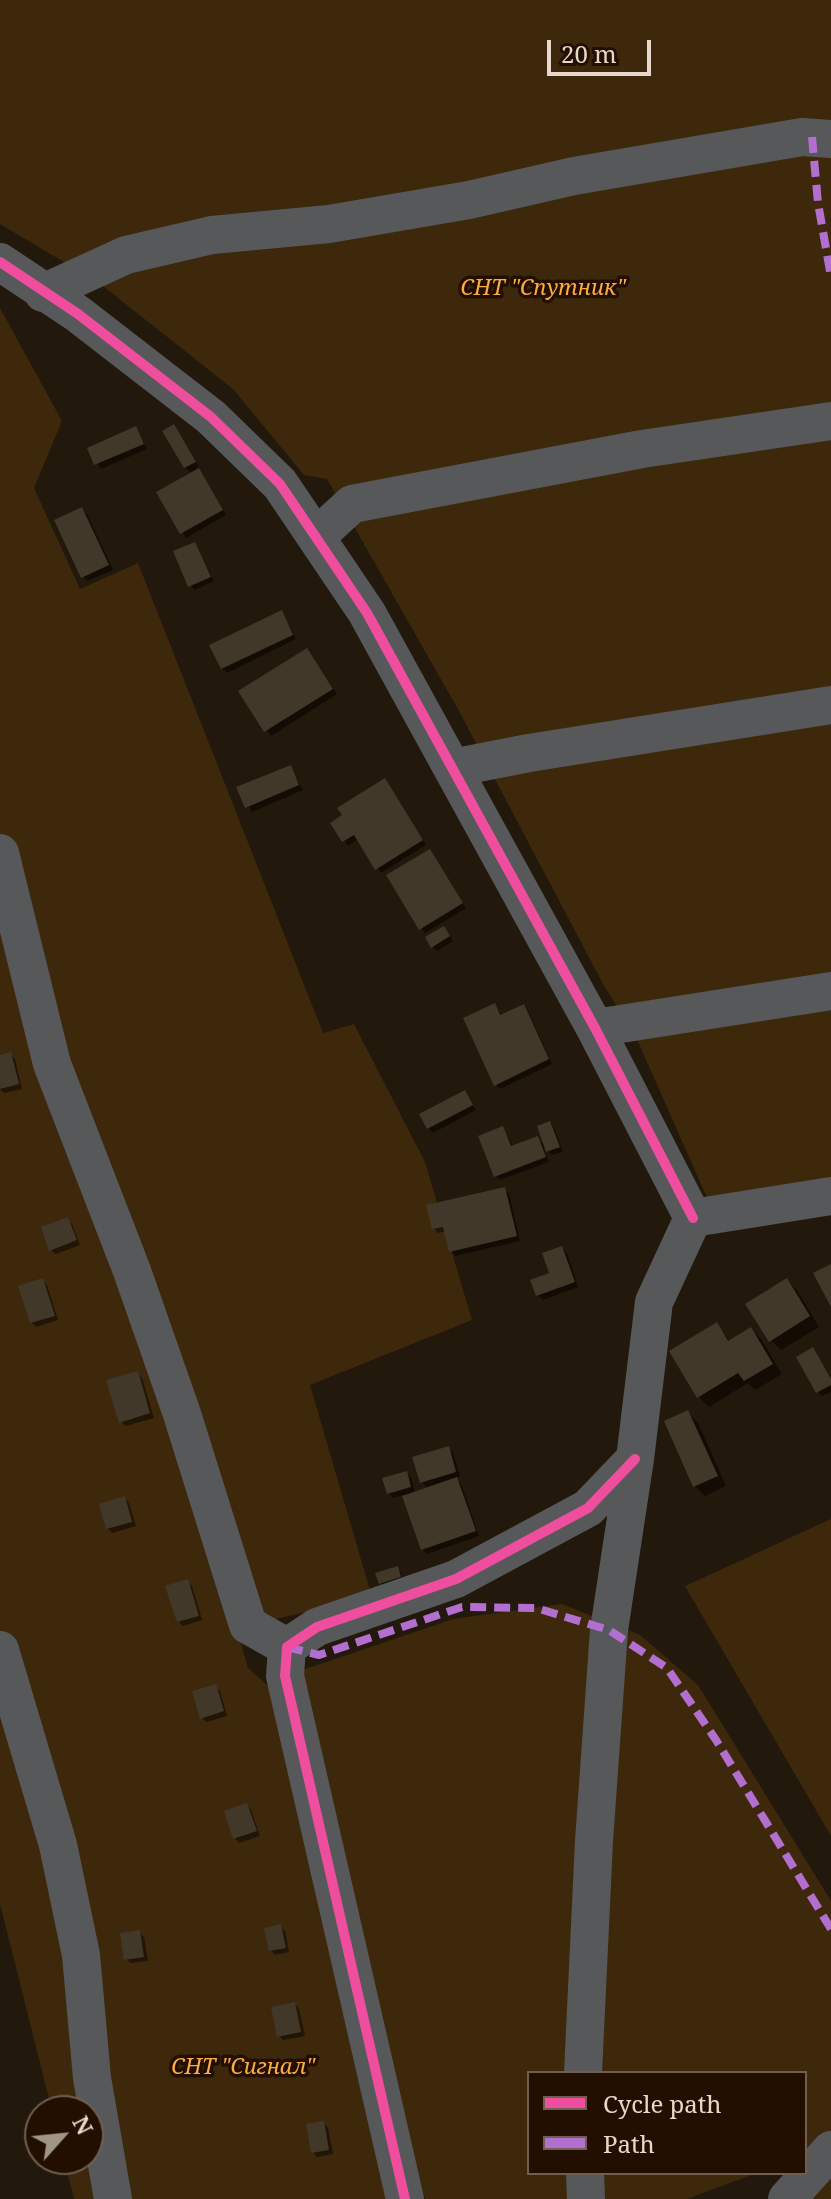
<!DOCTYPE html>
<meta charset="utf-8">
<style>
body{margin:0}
#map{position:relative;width:831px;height:2199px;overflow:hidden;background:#22180b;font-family:"Noto Serif",serif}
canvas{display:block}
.legend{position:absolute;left:527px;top:2071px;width:280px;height:104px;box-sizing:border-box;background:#220f00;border:2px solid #705f51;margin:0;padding:10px 14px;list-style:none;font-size:24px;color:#e6d8ca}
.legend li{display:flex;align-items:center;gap:16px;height:40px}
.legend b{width:40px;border:2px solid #705f51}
.north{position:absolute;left:24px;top:2095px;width:80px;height:80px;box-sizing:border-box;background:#220f00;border:2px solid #705f51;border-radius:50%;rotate:63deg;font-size:22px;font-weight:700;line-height:32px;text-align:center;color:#e6d8ca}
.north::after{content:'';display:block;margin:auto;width:28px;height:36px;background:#a19587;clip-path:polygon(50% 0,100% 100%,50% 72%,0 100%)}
.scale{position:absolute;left:547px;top:40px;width:104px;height:36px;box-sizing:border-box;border:4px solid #e6d8ca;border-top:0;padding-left:10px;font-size:24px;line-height:28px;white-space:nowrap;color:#e6d8ca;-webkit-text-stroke:6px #220f00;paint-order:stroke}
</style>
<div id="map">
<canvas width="831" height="2199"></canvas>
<ul class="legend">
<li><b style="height:10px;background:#ef4d9e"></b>Cycle path</li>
<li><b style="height:10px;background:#b36fd0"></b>Path</li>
</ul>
<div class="north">N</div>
<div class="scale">20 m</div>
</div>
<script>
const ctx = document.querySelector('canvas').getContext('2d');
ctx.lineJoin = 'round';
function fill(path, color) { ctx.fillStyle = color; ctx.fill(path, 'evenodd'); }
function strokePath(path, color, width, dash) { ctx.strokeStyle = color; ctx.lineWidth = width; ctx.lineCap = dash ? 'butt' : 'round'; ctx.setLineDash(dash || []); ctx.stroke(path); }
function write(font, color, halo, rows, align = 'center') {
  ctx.font = font + ' "Noto Serif",serif'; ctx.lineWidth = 7; ctx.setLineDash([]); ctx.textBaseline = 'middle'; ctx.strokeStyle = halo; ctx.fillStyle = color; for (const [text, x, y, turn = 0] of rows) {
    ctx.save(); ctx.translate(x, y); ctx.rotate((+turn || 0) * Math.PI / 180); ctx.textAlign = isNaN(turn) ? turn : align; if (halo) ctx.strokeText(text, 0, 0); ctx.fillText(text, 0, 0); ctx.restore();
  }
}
const green = new Path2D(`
 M0 0H831V1178L708 1200 636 1037 603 984 459 711 327 479 304 475 233 389 99 283 0 224Z
 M0 308 62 421 34 488 80 589 138 563 323 1033 354 1024 425 1162 472 1320 310 1385 372 1597 258 1623 183 1441 248 1668 275 1692 397 2199H74L64 2159H88V2111H52L0 1904Z
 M831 1519V1836L685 1586Z
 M562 1604 640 1635 698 1685 831 1901V2199H772L805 2173V2073H529V2173H757L687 2199H425L285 1676 453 1619Z`);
const shadow = new Path2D(`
 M136 429 147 449 101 469 89 449Z
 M178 431 199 467 196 468 203 475 226 515 186 538 159 493 192 474 185 467Z
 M82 509 87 514 113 570 87 581 83 576Z
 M195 544 214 581 195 590 190 585Z
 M281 612 296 639 227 673 222 668Z
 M307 650 337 694 271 736 241 691Z
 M290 767 303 790 252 812 239 788Z
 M385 781 426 845 381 873 358 839 348 846 333 823Z
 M430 851 466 908 425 933 421 928Z
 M448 933 453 941 437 951 433 947Z
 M494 1006 502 1016 523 1006 528 1011 552 1064 500 1089 496 1084Z
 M10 1054 15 1059 22 1089 4 1093 0 1089V1057Z
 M465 1093 476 1110 433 1133 428 1128Z
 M550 1123 554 1128 563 1152 552 1155 543 1146 549 1162 500 1180 495 1176 503 1128 513 1147 537 1138 546 1147Z
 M504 1189 509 1194 520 1241 455 1256 451 1251 446 1231 438 1233 434 1228Z
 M68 1220 72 1224 80 1245 56 1254 51 1250Z
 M562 1248 567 1253 578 1287 543 1300 538 1295 552 1274Z
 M42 1280 47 1285 58 1320 36 1327 31 1322Z
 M787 1280 797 1290 819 1327 781 1350 771 1340Z
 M716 1325 730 1342 751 1329 761 1339 782 1374 755 1390 748 1383 709 1407 699 1397 671 1352Z
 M813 1349 831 1378V1392L822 1396 818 1392Z
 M137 1373 142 1378 154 1418 126 1426 121 1422Z
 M688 1413 698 1423 726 1486 705 1496 695 1486Z
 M448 1448 453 1453 460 1476 456 1478 461 1484 479 1536 427 1554 422 1549 404 1495 393 1498 389 1493 406 1473 411 1478 415 1493 428 1489 422 1482Z
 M125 1499 129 1503 136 1526 112 1533 108 1528Z
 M398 1568 405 1582 385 1588 380 1583Z
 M187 1582 192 1586 202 1620 183 1626 178 1621Z
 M215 1687 220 1691 227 1716 206 1722 202 1718Z
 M247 1805 251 1810 260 1836 239 1843 235 1838Z
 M281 1927 285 1931 289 1952 275 1955 271 1950Z
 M139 1932 144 1937 148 1961 131 1963 126 1959Z
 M295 2004 299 2009 305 2036 283 2040 279 2036Z
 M324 2123 328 2128 333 2154 317 2157 313 2152Z`);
const building = new Path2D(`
 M174 424 196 462 184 468 162 431Z
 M136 426 144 444 94 465 87 448Z
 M199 468 223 510 180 534 156 492Z
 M82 507 109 565 81 578 54 520Z
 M195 542 211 577 188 587 173 551Z
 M282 610 293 635 221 669 209 645Z
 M307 648 333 689 264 732 238 691Z
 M291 765 299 785 245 808 236 787Z
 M385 778 423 840 375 870 354 835 342 842 330 823 342 815 337 808Z
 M430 849 463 903 419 930 386 875Z
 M444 926 450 936 431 948 425 937Z
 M495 1003 500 1015 524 1004 549 1059 494 1086 463 1018Z
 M11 1052 19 1084 0 1089V1055Z
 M465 1090 473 1105 427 1129 419 1114Z
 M550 1121 560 1147 546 1152 537 1126Z
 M503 1126 511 1146 538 1136 546 1157 494 1177 478 1136Z
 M505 1187 517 1236 449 1252 443 1227 432 1229 426 1205Z
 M68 1217 77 1240 49 1251 41 1227Z
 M562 1246 575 1282 536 1296 530 1280 549 1273 542 1253Z
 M831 1264V1307L813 1273Z
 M43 1278 55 1316 30 1323 18 1286Z
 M787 1278 810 1316 769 1342 745 1304Z
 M717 1322 728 1341 751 1327 773 1364 744 1381 738 1373 697 1398 669 1351Z
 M813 1347 831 1379V1385L816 1393 796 1357Z
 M138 1371 150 1413 119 1423 106 1380Z
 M688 1410 718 1476 693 1487 664 1421Z
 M449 1446 456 1472 420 1483 412 1457Z
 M407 1471 411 1487 387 1494 382 1478Z
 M457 1477 476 1531 421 1550 402 1496Z
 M125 1496 132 1522 106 1529 99 1504Z
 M398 1566 401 1577 379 1584 375 1573Z
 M188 1579 199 1616 177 1622 165 1586Z
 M216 1684 224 1711 200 1719 192 1691Z
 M247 1803 257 1831 233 1839 224 1811Z
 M281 1924 286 1948 269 1951 264 1928Z
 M140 1930 144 1957 124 1960 120 1933Z
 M295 2002 301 2032 277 2037 271 2007Z
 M324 2121 329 2150 311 2153 306 2124Z`);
const minor = new Path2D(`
 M0 262 78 314 211 417 280 484 367 613 595 1028 693 1218
 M43 293 126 255 212 235 329 224 469 200 574 176 802 137 831 139
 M316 537 352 504 642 449 831 421
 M452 768 529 753 831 705
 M0 853 52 1064 132 1271 182 1414 248 1625 287 1647
 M595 1028 831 991
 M693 1218 831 1196
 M0 1650 58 1845 81 1955 92 2078 113 2199
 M583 2073 594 1841 609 1630 635 1459 654 1302 693 1218
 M585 2173 586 2199
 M405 2199 285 1676 287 1647 317 1627 456 1579 588 1508 635 1459
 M787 2199 831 2150`);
const quiet = new Path2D(`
 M812 137 818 203 831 277
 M287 1647 319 1655 462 1607 536 1608 609 1630 667 1668 716 1740 831 1929`);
const cycleway = new Path2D(`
 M0 262 78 314 211 417 280 484 367 613 595 1028 693 1218
 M405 2199 285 1676 287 1647 317 1627 456 1579 588 1508 635 1459`);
const parkNames = [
 ["СНТ \"Спутник\"",543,289],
 ["СНТ \"Сигнал\"",243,2068]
];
fill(green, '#3e280c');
fill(shadow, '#0007');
fill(building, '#42382a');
strokePath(minor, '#575859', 38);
strokePath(quiet, '#b36fd0', 8, [16, 8]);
strokePath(cycleway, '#ef4d9e', 10);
write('italic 22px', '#fdab43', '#220f00', parkNames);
</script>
